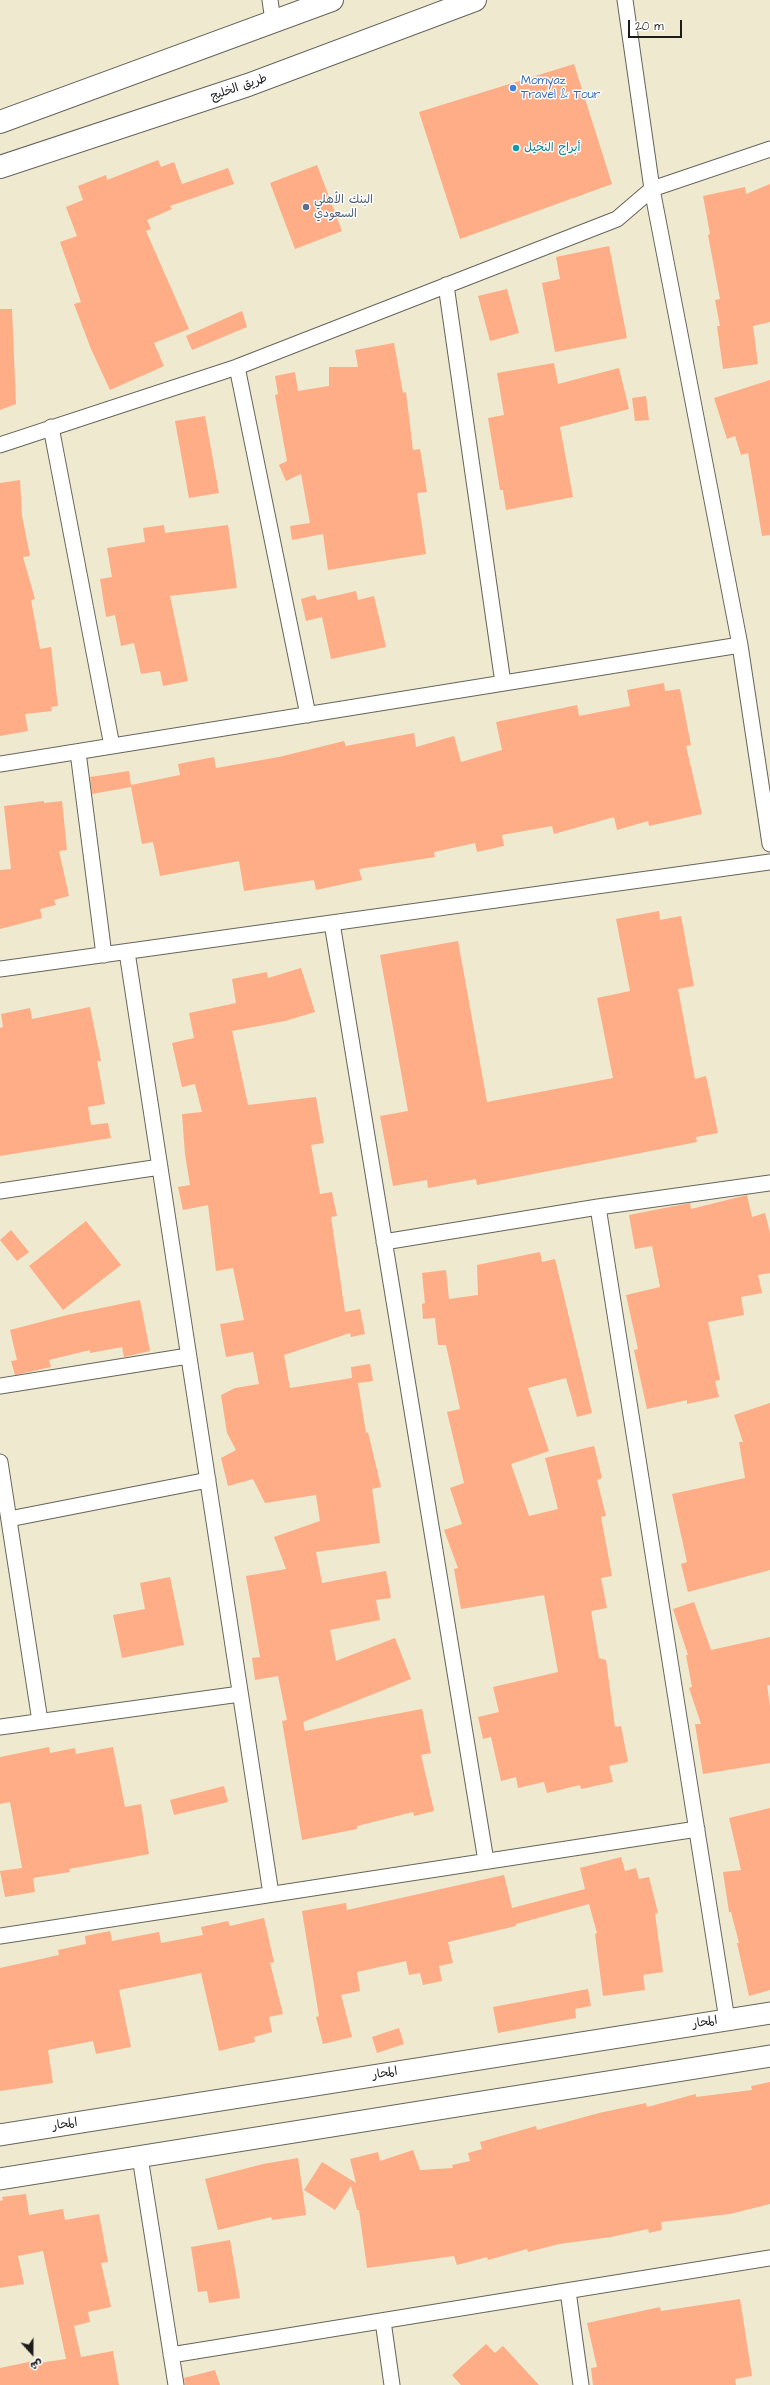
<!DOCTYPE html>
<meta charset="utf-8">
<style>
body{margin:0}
#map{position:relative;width:770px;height:2385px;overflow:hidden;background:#eee9cf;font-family:"Architects Daughter","Playpen Sans Arabic",sans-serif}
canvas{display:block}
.north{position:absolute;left:12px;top:2333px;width:40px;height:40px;-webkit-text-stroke:3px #fff;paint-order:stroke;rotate:159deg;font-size:11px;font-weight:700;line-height:16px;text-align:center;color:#1c1c1c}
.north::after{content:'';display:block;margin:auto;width:14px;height:18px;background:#1c1c1c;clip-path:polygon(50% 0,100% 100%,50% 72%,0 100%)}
.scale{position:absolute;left:628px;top:20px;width:54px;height:18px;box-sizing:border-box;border:2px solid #1c1c1c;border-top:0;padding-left:5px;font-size:12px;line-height:14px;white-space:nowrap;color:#1c1c1c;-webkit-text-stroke:3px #fff;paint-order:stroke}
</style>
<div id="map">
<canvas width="770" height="2385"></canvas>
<div class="north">ش</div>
<div class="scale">20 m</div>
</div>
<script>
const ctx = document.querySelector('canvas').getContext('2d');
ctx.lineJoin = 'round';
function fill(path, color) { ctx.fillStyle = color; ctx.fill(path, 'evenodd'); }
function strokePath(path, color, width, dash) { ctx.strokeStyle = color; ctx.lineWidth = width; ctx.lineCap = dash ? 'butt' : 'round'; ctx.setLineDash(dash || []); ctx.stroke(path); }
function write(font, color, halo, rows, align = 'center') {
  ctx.font = font + ' "Architects Daughter","Playpen Sans Arabic",sans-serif'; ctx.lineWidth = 3; ctx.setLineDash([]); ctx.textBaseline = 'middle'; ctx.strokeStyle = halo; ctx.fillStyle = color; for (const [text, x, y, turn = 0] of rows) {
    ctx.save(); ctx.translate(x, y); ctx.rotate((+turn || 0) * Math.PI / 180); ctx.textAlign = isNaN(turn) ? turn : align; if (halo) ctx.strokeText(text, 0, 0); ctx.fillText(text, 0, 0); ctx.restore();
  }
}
const building = new Path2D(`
 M574 64 612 184 460 239 419 112Z
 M158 160 161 167 174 162 182 184 228 168 234 184 170 206 172 209 147 220 151 229 146 231 189 329 154 343 164 366 110 390 91 349 74 304 81 302 60 242 77 236 66 207 83 200 78 186 106 175 107 180Z
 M317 165 342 231 295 249 270 183Z
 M770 184V322L753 326 758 364 723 369 717 326H720L715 300 720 299 708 235 710 234 703 196 745 187 746 194Z
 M609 246 627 338 555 352 542 283 560 279 556 257Z
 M507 289 519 333 490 341 478 296Z
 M0 309H12L16 404 0 410Z
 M242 311 247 327 192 350 186 336Z
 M394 343 403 393 406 392 413 450 420 449 427 492 417 493 426 554 328 570 323 534 292 540 290 526 310 523 301 474 286 481 279 465 287 461 275 395 278 394 275 376 295 372 298 391 329 386V367H358L355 350Z
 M554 363 558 384 619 368 629 409 560 427 573 497 506 510 503 490H500L488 418 504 415 497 373Z
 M770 380V535L762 536 748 453 741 455 735 436 727 439 714 398Z
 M646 396 649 420 635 421 632 398Z
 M205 416 219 493 189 498 175 421Z
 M20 480 22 516 30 556 23 557 35 599 31 600 40 649 51 647 58 706 51 707 52 711 25 714 28 731 0 736V483Z
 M164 525 165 533 228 525 237 588 170 596 188 681 163 686 160 671 141 674 134 643 121 646 115 615 106 617 100 579 112 577 107 548 145 542 143 528Z
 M356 591 358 600 374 596 386 647 331 659 322 617 306 621 301 599 315 595 317 600Z
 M664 683 665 691 680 689 691 745 686 746 702 814 649 826 648 821 617 830 614 817 554 834 552 826 502 835 504 846 477 852 475 843 434 852 435 857 359 869 362 880 316 890 314 880 244 891 239 861 160 876 153 842 142 844 131 787 92 794 90 777 129 771 131 785 180 775 178 764 214 757 216 768 279 757 344 741 346 746 414 733 416 747 454 736 461 762 502 750 496 722 577 705 579 716 630 706 627 690Z
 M44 801V803L62 801 67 850 59 851 69 896 54 900 56 905 40 909 42 918 0 929V870L11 869 4 806Z
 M659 911 660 920 681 916 694 986 678 989 695 1079 706 1076 718 1133 696 1137 697 1142 477 1185 476 1179 428 1188 427 1180 393 1186 380 1116 408 1111 380 955 458 941 487 1102 613 1078 597 998 630 991 616 919Z
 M301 968 315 1012 285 1021 232 1031 248 1105 316 1097 324 1143 311 1145 320 1194 332 1192 337 1216 331 1217 345 1312 360 1309 365 1334 351 1337 350 1333 284 1355 290 1388 352 1378 351 1367 370 1364 373 1381 358 1383 366 1433 368 1432 381 1487 372 1489 380 1543 316 1552 322 1583 386 1571 391 1598 376 1600 380 1620 330 1630 336 1661 395 1638 411 1679 303 1722 305 1731 422 1709 431 1753 421 1755 434 1811 414 1816 413 1812 357 1826V1829L302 1840 282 1721 287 1720 278 1676 255 1680 252 1658 260 1657 246 1576 286 1569 274 1537 320 1521 316 1495 265 1503 253 1479 228 1486 221 1458 236 1450 227 1433 221 1395 235 1388 259 1384 253 1352 226 1357 220 1324 244 1320 233 1268 216 1271 208 1205 183 1210 178 1187 190 1185 185 1154 182 1114 202 1112 195 1084 182 1087 172 1043 194 1038 189 1013 236 1003 232 979 267 972 268 978Z
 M90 1007 101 1061H97L105 1104 88 1107 91 1125 108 1123 111 1138 0 1156V1028L3 1027 1 1014 30 1008 32 1019Z
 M747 1195 752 1217 765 1213 770 1233V1273L758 1275 762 1293 741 1297 744 1315 708 1322 720 1380 715 1381 719 1397 687 1404V1400L647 1409 634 1350 638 1349 626 1295 660 1287 652 1246 635 1249 629 1215 690 1203 691 1209Z
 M86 1221 121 1265 63 1310 29 1266Z
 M11 1230 29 1252 17 1261 0 1240Z
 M540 1252 542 1262 555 1259 592 1413 577 1417 566 1378 528 1388 549 1451 511 1464 529 1516 558 1509 545 1458 594 1446 602 1478 597 1480 606 1516 601 1517 612 1576 601 1578 607 1608 591 1611 599 1658 606 1660 615 1727 621 1726 628 1762 609 1766 613 1782 581 1789 580 1785 547 1793 544 1782 518 1788 516 1777 501 1781 491 1737 483 1739 478 1717 499 1712 493 1687 558 1672 544 1595 461 1609 454 1569 458 1568 444 1530 462 1524 450 1488 464 1483 447 1412 460 1409 446 1345H438L435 1318 423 1319 422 1304 425 1303 422 1273 446 1270 449 1299 478 1295 477 1265Z
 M140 1300 150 1351 124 1357 122 1347 90 1353V1350L49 1360 51 1367 15 1375 11 1361 17 1360 10 1330 67 1315Z
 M770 1403V1570L688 1592 681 1564 687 1562 672 1494 745 1478 739 1442H743L734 1415Z
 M170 1577 184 1645 122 1658 113 1615 145 1609 140 1583Z
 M694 1602 711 1650 770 1637V1685H767L770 1706V1763L703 1774 695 1724H701L689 1688 692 1687 686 1655H688L673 1609Z
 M49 1747 50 1753 75 1748 76 1754 113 1747 125 1807 141 1804 149 1854 69 1869 70 1872 33 1878 35 1892 5 1897 0 1871 22 1868 10 1802 0 1804V1757Z
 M224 1786 228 1802 174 1815 170 1800Z
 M770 1808V1990L749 1996 737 1943H739L731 1912H729L723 1872 741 1870 729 1818Z
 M621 1857 625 1871 636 1868 639 1879 649 1877 658 1913 655 1914 663 1972 643 1975 645 1990 603 1996 595 1934 597 1933 589 1904 516 1924V1926L448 1942 453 1963 439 1966 442 1981 423 1985 420 1973 409 1975 406 1961 357 1972 360 1991 341 1995 352 2037 323 2044 316 2017 319 2016 302 1911 346 1903 347 1910 504 1875 512 1908 585 1889 580 1868Z
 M264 1918 274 1962 270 1963 283 2014 269 2017 272 2032 254 2037 255 2042 219 2051 201 1973 119 1990 131 2047 96 2054 93 2041 48 2050 53 2083 0 2091V1968L59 1955 58 1950 86 1944 85 1936 110 1931 112 1941 159 1932 161 1943 203 1935 201 1927 228 1921 230 1926Z
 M588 1989 591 2006 575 2009 576 2018 498 2033 493 2007Z
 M399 2028 404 2044 377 2053 372 2037Z
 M770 2082V2204L730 2214 661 2222 662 2230 649 2233 648 2229 611 2237 559 2244 528 2252 527 2249 488 2260 487 2257 457 2265 454 2256 367 2268 359 2210H357L351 2186 335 2210 304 2190 322 2162 356 2183 350 2159 378 2152 380 2161 413 2150 420 2170 453 2168 452 2165 470 2161 468 2153 482 2149 480 2142 536 2126 537 2130 599 2113 646 2103 647 2107 696 2094V2097L752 2090 751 2086Z
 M298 2158 306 2215 272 2220 271 2217 218 2230 205 2179 263 2164Z
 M26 2194 29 2215 63 2209 65 2220 99 2214 108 2262 101 2263 111 2307 88 2312 90 2322 74 2326 81 2357 113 2351 119 2385H0V2368L38 2360 39 2363 66 2359 43 2251 18 2256 24 2284 0 2288V2201L3 2200 2 2197Z
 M230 2240 240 2298 209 2303 207 2291 198 2292 191 2247Z
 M740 2299 752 2376 735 2379 736 2385H593L591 2368 597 2367 587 2323 660 2307 661 2311Z
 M486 2344 495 2353 503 2346 539 2385H461L452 2375Z
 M215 2370 220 2385H185L184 2378Z`);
const street = new Path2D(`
 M270 0 273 21
 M625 0 652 189 740 645 770 844
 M446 285 503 683
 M237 367 308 715
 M51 427 112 746
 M0 445 237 367 617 219 652 189 770 149
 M78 752 104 955
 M0 764 740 645
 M332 923 486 1861
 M127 952 271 1894
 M0 969 770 862
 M0 1191 160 1167
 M598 1207 727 2020
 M384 1242 598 1207 770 1183
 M0 1386 188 1356
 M0 1462 40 1721
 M9 1519 208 1480
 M0 1727 240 1694
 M0 1936 697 1829
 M140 2157 176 2385
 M568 2291 581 2385
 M383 2321 392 2385
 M171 2355 770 2258`);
const secondary = new Path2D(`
 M0 2135 770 2013
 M0 2179 770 2056`);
const primary = new Path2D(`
 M0 122 332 0
 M0 167 248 85 475 0`);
const markers = [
 [513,88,4,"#3f7fe0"],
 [516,148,4,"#0f9aa8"],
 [306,207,4,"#5c6f8a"]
];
const shopNames = [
 ["Momyaz",521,81],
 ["Travel & Tour",521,95]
];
const streetNames = [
 ["طريق الخليج",239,88,-19],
 ["المحار",705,2023,-9],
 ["المحار",385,2074,-9],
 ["المحار",65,2125,-9]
];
const cultureNames = [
 ["أبراج النخيل",524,148]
];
const serviceNames = [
 ["البنك الأهلي",314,200],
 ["السعودي",314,214]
];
fill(building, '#ffad86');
strokePath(street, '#66645b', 17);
strokePath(secondary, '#66645b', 23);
strokePath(primary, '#66645b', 24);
strokePath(street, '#fff', 15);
strokePath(secondary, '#fff', 21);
strokePath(primary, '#fff', 22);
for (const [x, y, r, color] of markers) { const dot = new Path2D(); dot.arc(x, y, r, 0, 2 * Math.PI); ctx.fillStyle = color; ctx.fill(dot); strokePath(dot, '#fff', 1.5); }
write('12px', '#366cbe', '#fff', shopNames, 'left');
write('12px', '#1c1c1c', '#fff', streetNames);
write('12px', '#0d838f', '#fff', cultureNames, 'left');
write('12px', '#4e5e75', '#fff', serviceNames, 'left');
</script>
